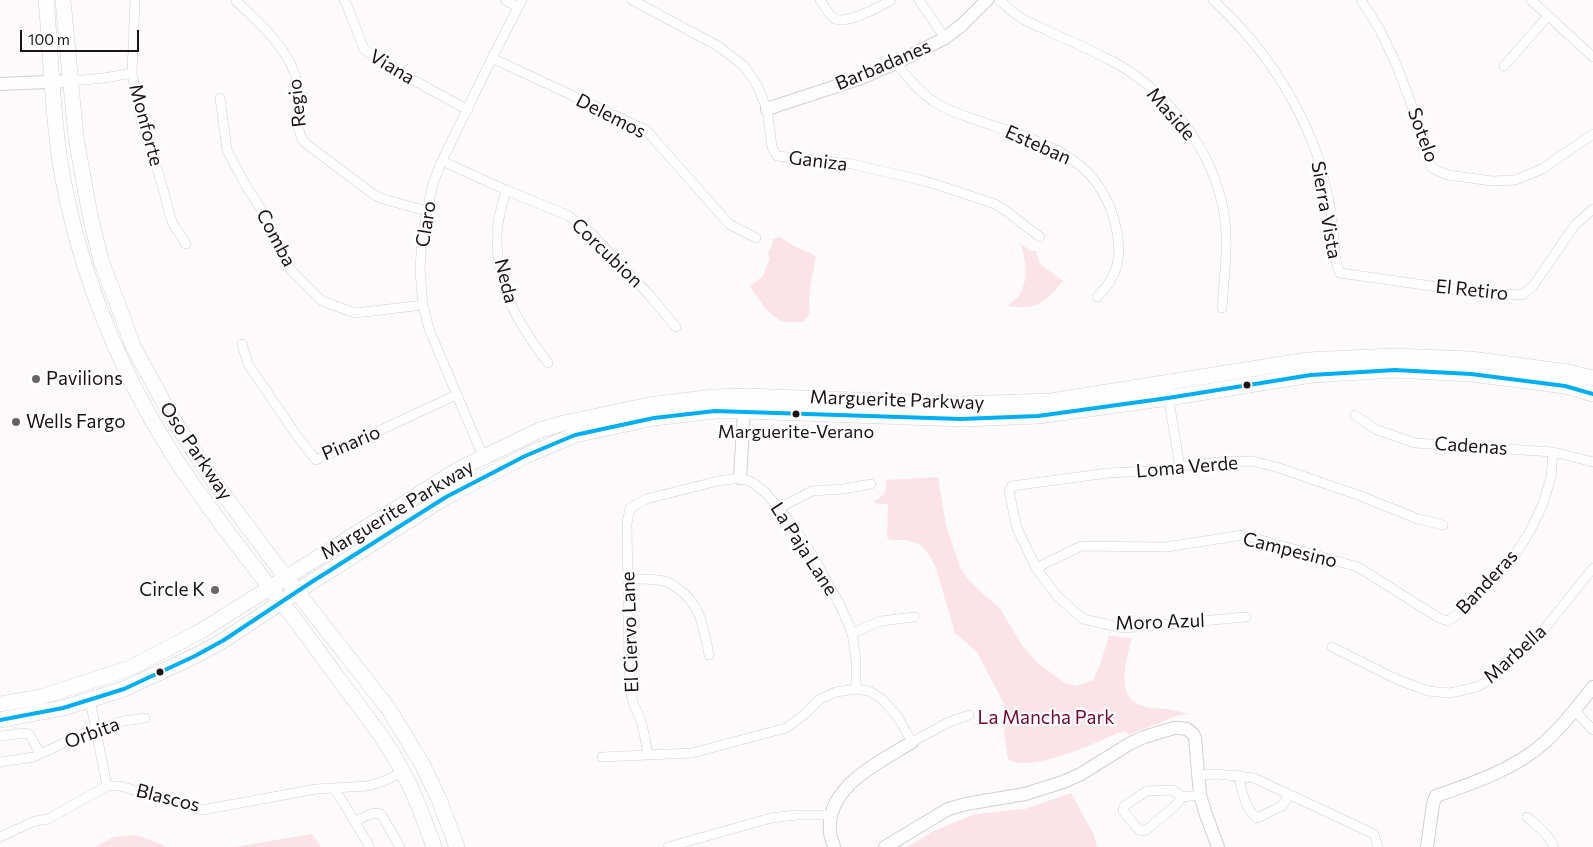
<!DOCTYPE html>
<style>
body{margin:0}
#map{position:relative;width:1593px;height:847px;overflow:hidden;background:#fdfafb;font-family:Commissioner,sans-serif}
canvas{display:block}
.scale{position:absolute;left:20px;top:30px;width:119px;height:22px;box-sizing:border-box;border:2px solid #1b1314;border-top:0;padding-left:6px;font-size:15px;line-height:18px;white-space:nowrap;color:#1b1314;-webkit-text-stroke:4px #fff;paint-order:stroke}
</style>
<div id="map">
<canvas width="1593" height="847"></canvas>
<div class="scale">100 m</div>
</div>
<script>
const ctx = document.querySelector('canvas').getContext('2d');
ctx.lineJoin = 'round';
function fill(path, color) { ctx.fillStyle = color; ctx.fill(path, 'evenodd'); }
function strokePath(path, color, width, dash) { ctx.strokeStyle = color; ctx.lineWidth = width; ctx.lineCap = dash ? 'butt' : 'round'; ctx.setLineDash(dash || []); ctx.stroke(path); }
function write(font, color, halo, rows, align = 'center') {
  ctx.font = font + ' Commissioner,sans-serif'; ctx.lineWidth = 4.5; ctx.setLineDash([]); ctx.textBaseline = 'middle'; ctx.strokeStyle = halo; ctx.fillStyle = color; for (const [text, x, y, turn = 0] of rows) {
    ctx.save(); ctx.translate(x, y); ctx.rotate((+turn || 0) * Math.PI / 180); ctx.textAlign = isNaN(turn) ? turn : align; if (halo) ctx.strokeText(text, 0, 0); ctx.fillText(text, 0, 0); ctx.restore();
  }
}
const green = new Path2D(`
 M780 237 792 245 816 256C813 275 807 293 810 313L803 322C798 322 792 323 787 322 771 320 758 299 750 286L762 277 770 259 768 253 772 246 773 239Z
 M1020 243 1030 251H1036L1039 262 1041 265 1063 281C1045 303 1037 310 1008 306 1012 302 1017 299 1020 294 1029 278 1026 259 1020 243Z
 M938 477 946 526 961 569 969 580 982 593 999 607 1023 647 1039 664 1065 683 1077 686 1093 680 1100 665 1109 636 1132 638C1127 656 1116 692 1136 703 1145 709 1157 708 1167 709 1174 710 1182 712 1189 714L1179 715 1128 735 1126 731 1118 733C1096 743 1029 774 1008 759L1004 732 1006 712 1003 702 977 652 955 633 936 568 930 556 920 544 905 540H890L887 537 888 504H877L873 501C884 498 887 490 886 480Z
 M1071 793 1094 835 1097 847H907L932 832 975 814 1025 809Z
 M312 834 321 847H234Z
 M136 835 168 847H95L114 837Z`);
const street = new Path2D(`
 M135 0 132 73 141 121 160 178 172 222 186 244
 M344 0 346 3 364 49 386 65 468 110
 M505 0 518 7
 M632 0 718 46 744 66 757 85 767 109 772 147 777 156 852 164 925 181 959 192 995 204 1006 211 1040 237
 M820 0C824 5 829 16 835 19 847 24 880 7 891 0
 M919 0 945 38
 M999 0C1006 6 1014 14 1023 19 1031 24 1041 27 1050 32 1071 41 1092 51 1112 61 1168 91 1213 150 1224 213 1229 244 1224 277 1222 308
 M1213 0C1257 40 1292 90 1314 146 1321 164 1325 183 1329 202 1331 213 1333 224 1334 236 1335 248 1334 262 1340 273L1473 292 1522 295 1533 286 1575 225 1593 209
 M1361 0 1380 30 1397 66 1422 133 1431 167 1438 171 1448 175 1492 181 1515 180 1542 169 1593 134
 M1531 0 1593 57
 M236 1C259 22 290 50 297 82 301 101 292 127 305 143L373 194 383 199 427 211
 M492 58 646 130 729 224 756 238
 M896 63C908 77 918 91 933 101 947 111 966 116 982 122 1045 143 1103 157 1117 232 1122 259 1117 278 1097 297
 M1504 66 1548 16
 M70 81 104 78 132 73
 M220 98 227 150 245 184 263 212 291 270 322 301 355 313 423 305
 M442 161 506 190 569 216 591 233 650 296 676 327
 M506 190C502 206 496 223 497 240 497 289 519 325 548 363
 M242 344 248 364 297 436 316 460 456 395
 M1166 383 1180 467
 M1355 415 1375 429 1415 443 1553 452 1593 462
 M486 457 479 447 429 329 423 305 420 271 422 236 433 183 442 161 492 58 522 0
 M779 508 812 491 843 489 871 484
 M1036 568 1081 546 1166 547 1243 535 1358 567 1439 618 1448 621 1458 614 1510 563 1530 531 1543 504 1551 477 1553 452
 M628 579C641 579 655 578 667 582 670 583 674 586 677 588 701 604 704 629 709 655
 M1246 617 1123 628 1083 619 1058 597 1036 568 1017 528 1009 492 1012 486 1108 473 1150 471 1217 462 1252 461 1276 467 1358 495 1418 519 1443 525
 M852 633 881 621 914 617
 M1332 647 1396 679 1428 691 1450 693 1477 687 1497 675 1545 628 1593 568
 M90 700 107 786
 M1575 711 1593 730
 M0 736 25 733 30 735 40 754
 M648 755 644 733 640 718 634 705 631 694 629 665 627 523 630 508 646 499 718 481 740 478 752 482 766 493 794 527 814 558 841 607 852 633 856 660V689
 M602 757 692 753 786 728 805 714 820 699 836 692 856 689 869 691 882 699 897 716 912 742 949 722 969 715
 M0 762 34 757 87 732 124 721 145 718
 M1197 775 1217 774 1254 778 1374 834 1378 847
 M1239 775C1241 789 1246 810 1257 818L1282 806 1289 795
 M335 789 370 847
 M1182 797 1175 806 1145 831 1139 830 1123 811 1124 806 1147 791 1173 790 1182 797 1200 795
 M1527 817C1537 826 1549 834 1554 847
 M355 821 373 813 381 814 400 847
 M0 837 35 821 48 819 107 786H120L202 810 316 789 368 786 384 781 403 772
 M668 847 771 818 796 815H832`);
const secondary = new Path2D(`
 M0 84 70 81
 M767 109 861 78 896 63 945 38 963 24 987 0
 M740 478 744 411
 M834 847C833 842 830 837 830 832 826 786 879 763 912 742
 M885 847 948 809 966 804 1025 794 1063 782 1081 774 1129 744 1144 737 1174 728H1179L1187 729 1193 734 1195 738 1200 795 1205 812 1218 847
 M1427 847 1433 804 1436 796C1474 783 1515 769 1545 742 1563 726 1578 706 1593 687`);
const primary = new Path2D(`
 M46 0C51 54 52 108 60 162 77 265 117 367 173 455 203 501 238 546 272 590 295 618 316 648 338 678 360 708 385 738 403 772 416 796 425 822 434 847
 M63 0 76 138 90 215 101 260 134 348 171 416 212 479 286 578 388 708 422 764 439 799 457 847
 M0 704 41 697 130 668 201 631 459 469 540 430 564 423 649 405 713 397 747 396 962 404 1051 401 1308 360 1392 356 1471 359 1568 372 1593 378
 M0 720 63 708 124 689 195 656 224 640 310 583 446 497 525 456 575 435 654 418 715 411H744L961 419 1038 416 1168 398 1311 375 1395 370 1471 374 1565 386 1593 394`);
const bus1 = new Path2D(`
 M0 720 63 708 124 689 195 656 224 640 310 583 446 497 525 456 575 435 654 418 715 411 961 419 1038 416 1168 398 1311 375 1395 370 1471 374 1565 386 1593 394`);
const markers = [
 [36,379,5,"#6a6465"],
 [1247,385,4.5,"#1b1314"],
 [796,414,4.5,"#1b1314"],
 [16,422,5,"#6a6465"],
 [215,590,5,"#6a6465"],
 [160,672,4.5,"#1b1314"]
];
const busNames = [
 ["Marguerite-Verano",796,432]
];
const streetNames = [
 ["Barbadanes",883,65,-23],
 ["Viana",392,67,31],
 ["Regio",297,103,-96],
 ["Maside",1171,114,49],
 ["Delemos",611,116,27],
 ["Monforte",146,125,75],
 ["Sotelo",1423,135,70],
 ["Esteban",1038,145,24],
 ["Ganiza",818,161,7],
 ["Sierra Vista",1326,210,80],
 ["Claro",426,224,-81],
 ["Comba",276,238,62],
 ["Corcubion",607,253,44],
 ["Neda",506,281,76],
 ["El Retiro",1472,290,6],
 ["Marguerite Parkway",897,400,2],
 ["Pinario",351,443,-23],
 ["Cadenas",1471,446,4],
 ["Oso Parkway",196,451,56],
 ["Loma Verde",1187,467,-5],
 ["Marguerite Parkway",397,510,-31],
 ["La Paja Lane",804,549,57],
 ["Campesino",1290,550,14],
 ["Banderas",1487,582,-47],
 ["Moro Azul",1160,622,-2],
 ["El Ciervo Lane",630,632,-92],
 ["Marbella",1515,654,-42],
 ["Orbita",92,733,-20],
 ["Blascos",168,798,14]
];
const poiNames = [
 ["Pavilions",46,379],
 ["Wells Fargo",26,422],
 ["Circle K",205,590,"right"]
];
const parkNames = [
 ["La Mancha Park",1046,718]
];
fill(green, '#fbe3e7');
strokePath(street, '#d4cfd0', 10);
strokePath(secondary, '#d4cfd0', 14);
strokePath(primary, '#d4cfd0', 16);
strokePath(street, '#fffefe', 9);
strokePath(secondary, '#fffefe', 12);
strokePath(primary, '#fffefe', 15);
strokePath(bus1, '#00aff2', 4);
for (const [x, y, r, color] of markers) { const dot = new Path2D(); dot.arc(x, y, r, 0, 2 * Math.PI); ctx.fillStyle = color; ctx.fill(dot); strokePath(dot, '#fff', 2); }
write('18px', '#1b1314', '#fff', busNames);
write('19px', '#1b1314', '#fff', streetNames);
write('19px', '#1b1314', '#fff', poiNames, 'left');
write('19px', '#780432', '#fff', parkNames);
</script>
